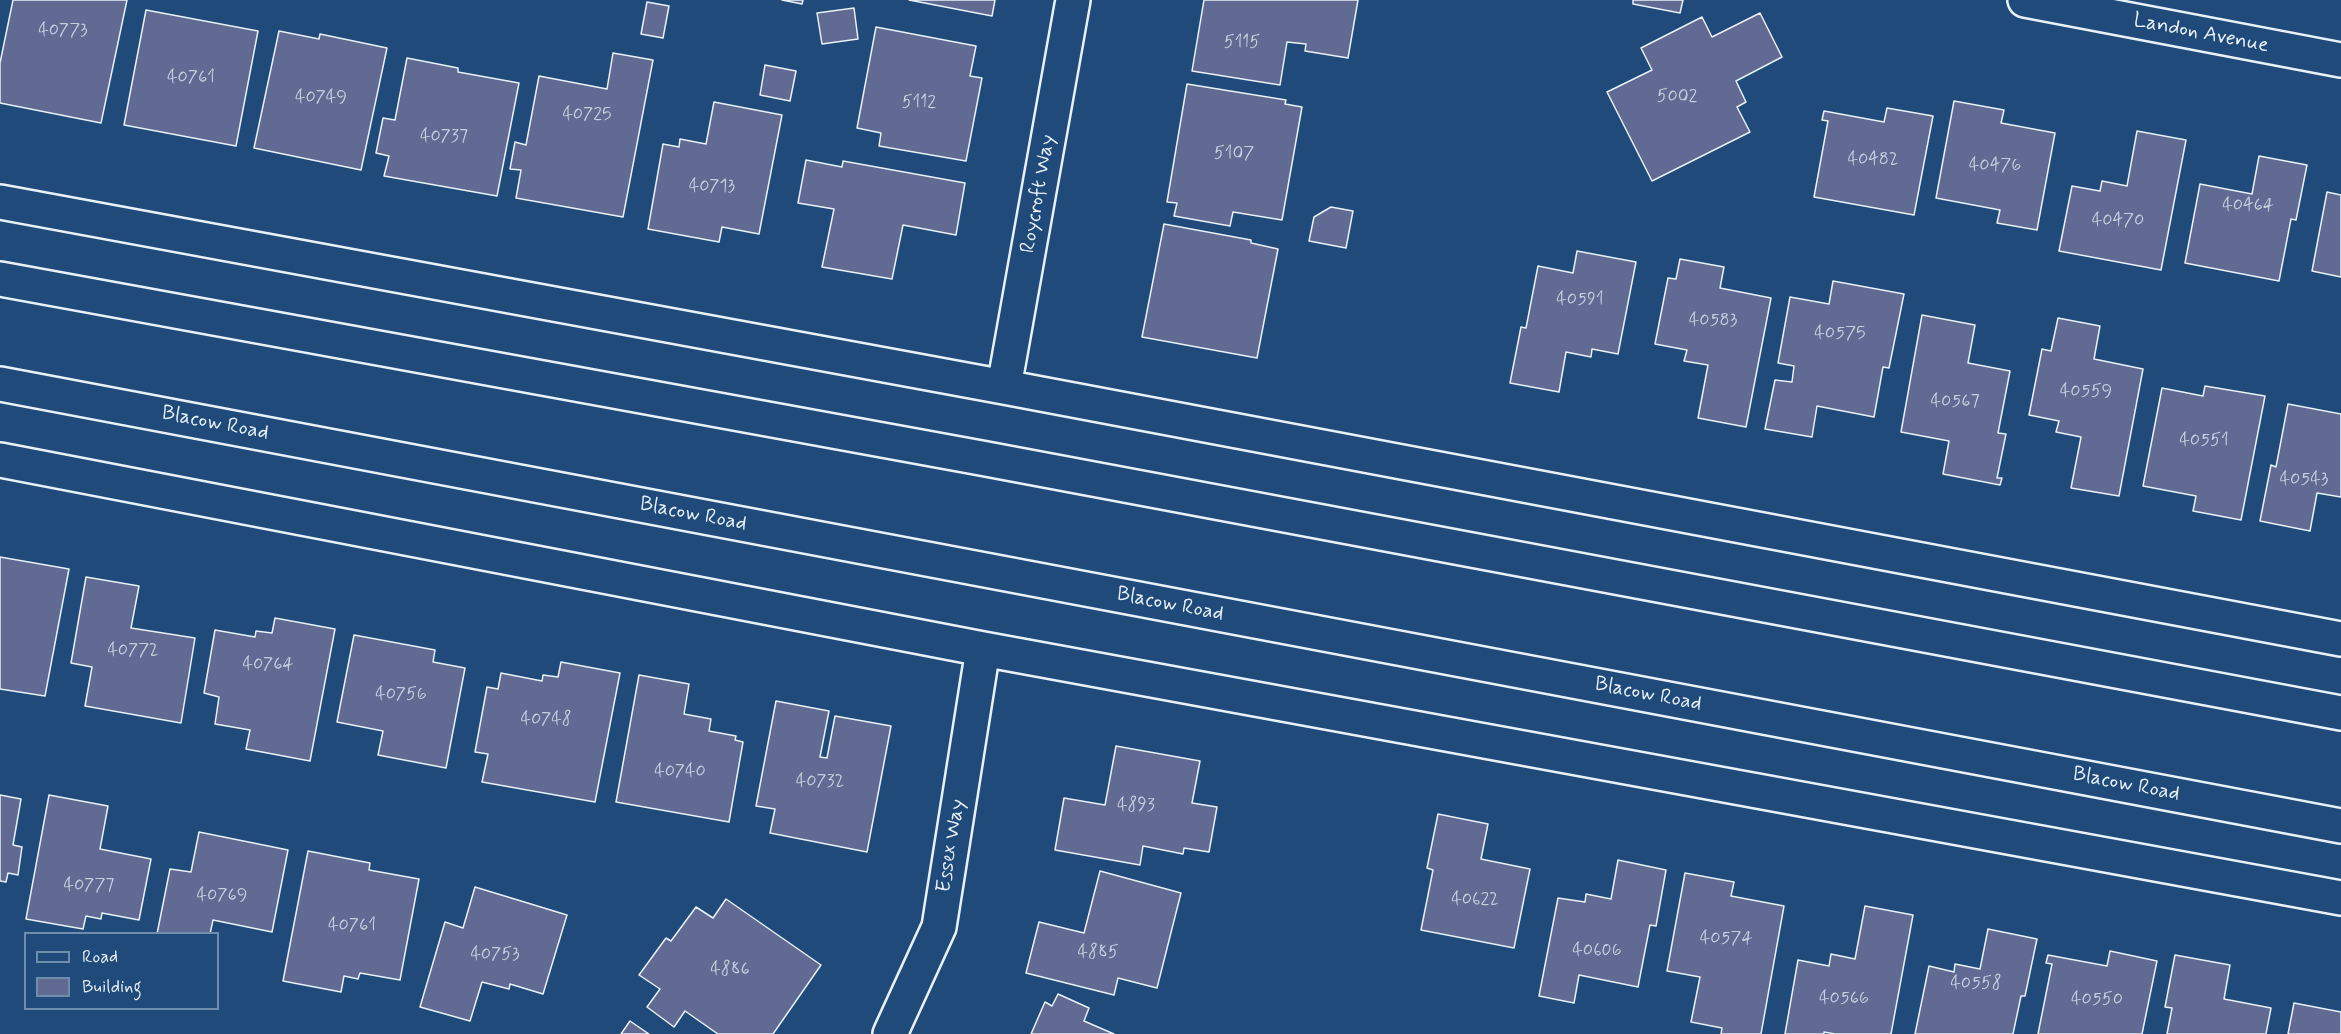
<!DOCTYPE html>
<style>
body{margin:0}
#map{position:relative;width:2341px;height:1034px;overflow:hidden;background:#1f4a7a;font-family:Mynerve,sans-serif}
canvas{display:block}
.legend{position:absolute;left:24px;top:932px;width:195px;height:78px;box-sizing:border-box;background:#1f4a7a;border:2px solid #6f8dac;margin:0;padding:8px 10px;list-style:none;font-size:18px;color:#e8f1f8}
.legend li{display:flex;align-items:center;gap:12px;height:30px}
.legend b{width:30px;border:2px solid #6f8dac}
</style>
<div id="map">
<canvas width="2341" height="1034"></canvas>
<ul class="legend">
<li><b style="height:8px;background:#1f4a7a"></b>Road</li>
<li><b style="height:16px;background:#606a93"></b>Building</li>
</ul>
</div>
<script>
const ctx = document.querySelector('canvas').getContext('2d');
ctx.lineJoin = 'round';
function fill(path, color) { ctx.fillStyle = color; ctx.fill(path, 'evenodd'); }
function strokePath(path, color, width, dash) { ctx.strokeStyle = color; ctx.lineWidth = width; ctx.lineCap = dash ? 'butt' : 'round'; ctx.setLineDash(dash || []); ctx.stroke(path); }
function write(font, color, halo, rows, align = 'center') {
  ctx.font = font + ' Mynerve,sans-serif'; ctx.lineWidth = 4.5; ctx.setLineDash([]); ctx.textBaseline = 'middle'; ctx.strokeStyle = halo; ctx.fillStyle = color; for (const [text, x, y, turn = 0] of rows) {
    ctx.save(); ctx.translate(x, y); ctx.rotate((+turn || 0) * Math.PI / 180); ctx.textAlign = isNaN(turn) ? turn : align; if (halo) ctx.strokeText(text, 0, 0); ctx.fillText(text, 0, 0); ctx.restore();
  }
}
const building = new Path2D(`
 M13 0H127L101 123 0 103V63Z
 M782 0H803L802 4Z
 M909 0H995L992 16Z
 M1204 0H1358L1348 58 1305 51 1306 44 1287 42 1280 85 1192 71Z
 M1633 0H1683L1680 13 1633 4Z
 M647 2 669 6 663 38 641 34Z
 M854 8 858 39 822 44 817 13Z
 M146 10 258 31 236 146 124 125Z
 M1760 13 1782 57 1736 81 1746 102 1737 107 1750 132 1652 181 1607 92 1652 70 1641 48 1702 17 1712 37Z
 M876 27 976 46 970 76 982 78 966 161 879 146 881 133 857 128Z
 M279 31 319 39 320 34 387 48 361 170 254 148Z
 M613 53 653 60 623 217 516 198 521 170 510 169 515 142 526 145 539 76 607 89Z
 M407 58 458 68V72L519 83 497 196 384 176 389 156 376 153 383 118 395 120Z
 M765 65 796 71 790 101 760 95Z
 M1187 84 1286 100 1285 104 1302 107 1282 220 1233 212 1230 226 1174 216 1177 203 1167 202Z
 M1954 101 2004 110 2001 123 2055 133 2037 230 1997 223 2000 210 1936 198Z
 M714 102 782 115 759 234 722 227 719 242 648 229 663 144 679 147 680 139 706 144Z
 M1887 108 1933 116 1914 215 1814 197 1828 121 1822 120 1824 111 1884 122Z
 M2137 131 2186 140 2161 270 2059 251 2072 186 2100 191 2102 181 2127 186Z
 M2259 156 2307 165 2296 220 2291 219 2279 281 2185 263 2200 184 2252 194Z
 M806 160 842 167 843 161 965 183 956 235 903 225 892 279 822 267 834 209 798 203Z
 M2327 192 2341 195V277L2312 271Z
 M1331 207 1353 211 1346 248 1309 241 1314 217Z
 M1164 224 1251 240V243L1278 249 1257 358 1142 337Z
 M1577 251 1636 262 1618 354 1592 349 1591 357 1566 352 1559 392 1510 383 1521 327 1526 328 1538 266 1573 273Z
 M1680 259 1724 267 1720 288 1771 298 1746 427 1698 418 1708 365 1684 361 1687 350 1655 344 1668 278 1676 279Z
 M1833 281 1904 294 1889 368 1883 367 1874 417 1817 406 1812 437 1765 429 1775 380 1792 382 1794 366 1778 363 1790 297 1829 304Z
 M1922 315 1975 325 1968 363 2010 371 1998 433 2006 434 1997 478H2002L2000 485 1943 474 1949 441 1901 432Z
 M2058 318 2100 326 2094 359 2143 369 2119 496 2071 488 2081 437 2056 432 2059 421 2029 415 2042 349 2051 351Z
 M2205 386 2265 396 2241 520 2193 511 2196 496 2143 486 2162 388 2203 396Z
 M2288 404 2341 414V497L2317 493 2310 531 2260 521 2271 465 2276 467Z
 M0 557 69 569 45 696 0 689Z
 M86 577 139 586 131 628 195 638 181 723 85 706 92 667 71 663Z
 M275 618 335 629 310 761 246 749 250 730 215 724 219 697 204 693 215 630 255 637 256 631 272 633Z
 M354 635 435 650 433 662 465 668 446 768 378 755 383 731 337 722Z
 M561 662 620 673 595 802 482 782 488 754 475 752 487 687 498 689 501 673 542 681 543 675 558 677Z
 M639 675 689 684 684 714 711 719 709 731 736 736 735 740 743 742 729 822 616 802Z
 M776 701 829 711 820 757 827 758 835 716 891 726 867 852 770 833 775 809 756 806Z
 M1116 746 1200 761 1192 803 1217 807 1209 852 1184 848 1183 854 1143 846 1140 865 1055 850 1064 798 1105 805Z
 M0 795 21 799 13 845 22 847 18 875 8 873 6 882 0 881Z
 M49 795 108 806 100 849 151 859 139 920 102 913 101 919 86 916 83 929 26 919Z
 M1438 814 1488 824 1481 859 1530 869 1514 948 1421 930 1433 870 1427 868Z
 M199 832 288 850 272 932 213 920 210 934H157L170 869 191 872Z
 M308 851 370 863 369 870 419 879 400 980 360 973 358 979 344 976 341 992 283 981Z
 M1618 860 1666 870 1656 926 1650 925 1638 987 1579 975 1574 1003 1539 996 1558 898 1585 902 1586 894 1611 899Z
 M1100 871 1181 893 1157 988 1118 978 1114 995 1026 973 1039 922 1084 933Z
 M1685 873 1734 882 1731 896 1784 906 1761 1034H1721L1722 1028 1691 1022 1700 977 1667 971Z
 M475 887 567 915 543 994 510 984 509 989 482 982 470 1021 420 1007 445 922 463 928Z
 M726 899 821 965 773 1034H718L685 1011 674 1027 647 1007 660 989 639 975 666 938 671 941 696 907 713 918Z
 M1865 906 1913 915 1891 1034H1835L1824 1032V1034H1785L1798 960 1829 966 1831 954 1855 959Z
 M1988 929 2037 939 2025 996H2021L2013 1034H1915L1929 966 1954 972 1955 964 1980 969Z
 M2110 951 2157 961 2142 1034H2038L2052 964 2046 963 2048 955 2107 966Z
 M2175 955 2230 965 2224 999 2271 1008 2266 1034H2167L2172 1008 2165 1007Z
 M1058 994 1089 1008 1084 1021 1114 1034H1031L1045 1002 1052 1006Z
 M2294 1003 2341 1012V1034H2288Z
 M630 1021 649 1034H621Z`);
const minor = new Path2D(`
 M2025 0 2341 60
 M0 202 1004 387 2341 639
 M1004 387 1073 0
 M0 460 983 649 2341 898
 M890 1034 939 927 983 649`);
const secondary = new Path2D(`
 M0 279 981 458 2341 713
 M0 384 2341 826`);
const numberNames = [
 ["40773",63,31],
 ["5115",1242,43],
 ["40761",191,78],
 ["5002",1677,97],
 ["40749",321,98],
 ["5112",919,103],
 ["40725",587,115],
 ["40737",444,137],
 ["5107",1234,154],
 ["40482",1873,160],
 ["40476",1995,166],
 ["40713",712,187],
 ["40464",2248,206],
 ["40470",2118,221],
 ["40591",1580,300],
 ["40583",1713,321],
 ["40575",1840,334],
 ["40559",2086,392],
 ["40567",1955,402],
 ["40551",2204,441],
 ["40543",2304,480],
 ["40772",133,651],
 ["40764",268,665],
 ["40756",401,695],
 ["40748",546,720],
 ["40740",680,772],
 ["40732",820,782],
 ["4893",1136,806],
 ["40777",89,886],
 ["40769",222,896],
 ["40622",1475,900],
 ["40761",352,926],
 ["40574",1726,939],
 ["40606",1597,951],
 ["4885",1098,953],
 ["40753",495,955],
 ["4886",730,970],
 ["40558",1976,984],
 ["40566",1844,999],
 ["40550",2097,1000]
];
const streetNames = [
 ["Landon Avenue",2201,34,11],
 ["Roycroft Way",1039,194,-80],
 ["Blacow Road",215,424,11],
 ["Blacow Road",693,515,11],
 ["Blacow Road",1170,605,11],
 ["Blacow Road",1648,695,11],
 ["Blacow Road",2126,785,11],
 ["Essex Way",952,846,-81]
];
fill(building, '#606a93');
strokePath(building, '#e8f1f8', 1.5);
strokePath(minor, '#e8f1f8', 38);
strokePath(secondary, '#e8f1f8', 38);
strokePath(minor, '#1f4a7a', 33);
strokePath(secondary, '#1f4a7a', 33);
write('18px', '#c6cfdf', null, numberNames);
write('21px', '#e8f1f8', '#1f4a7a', streetNames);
</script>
